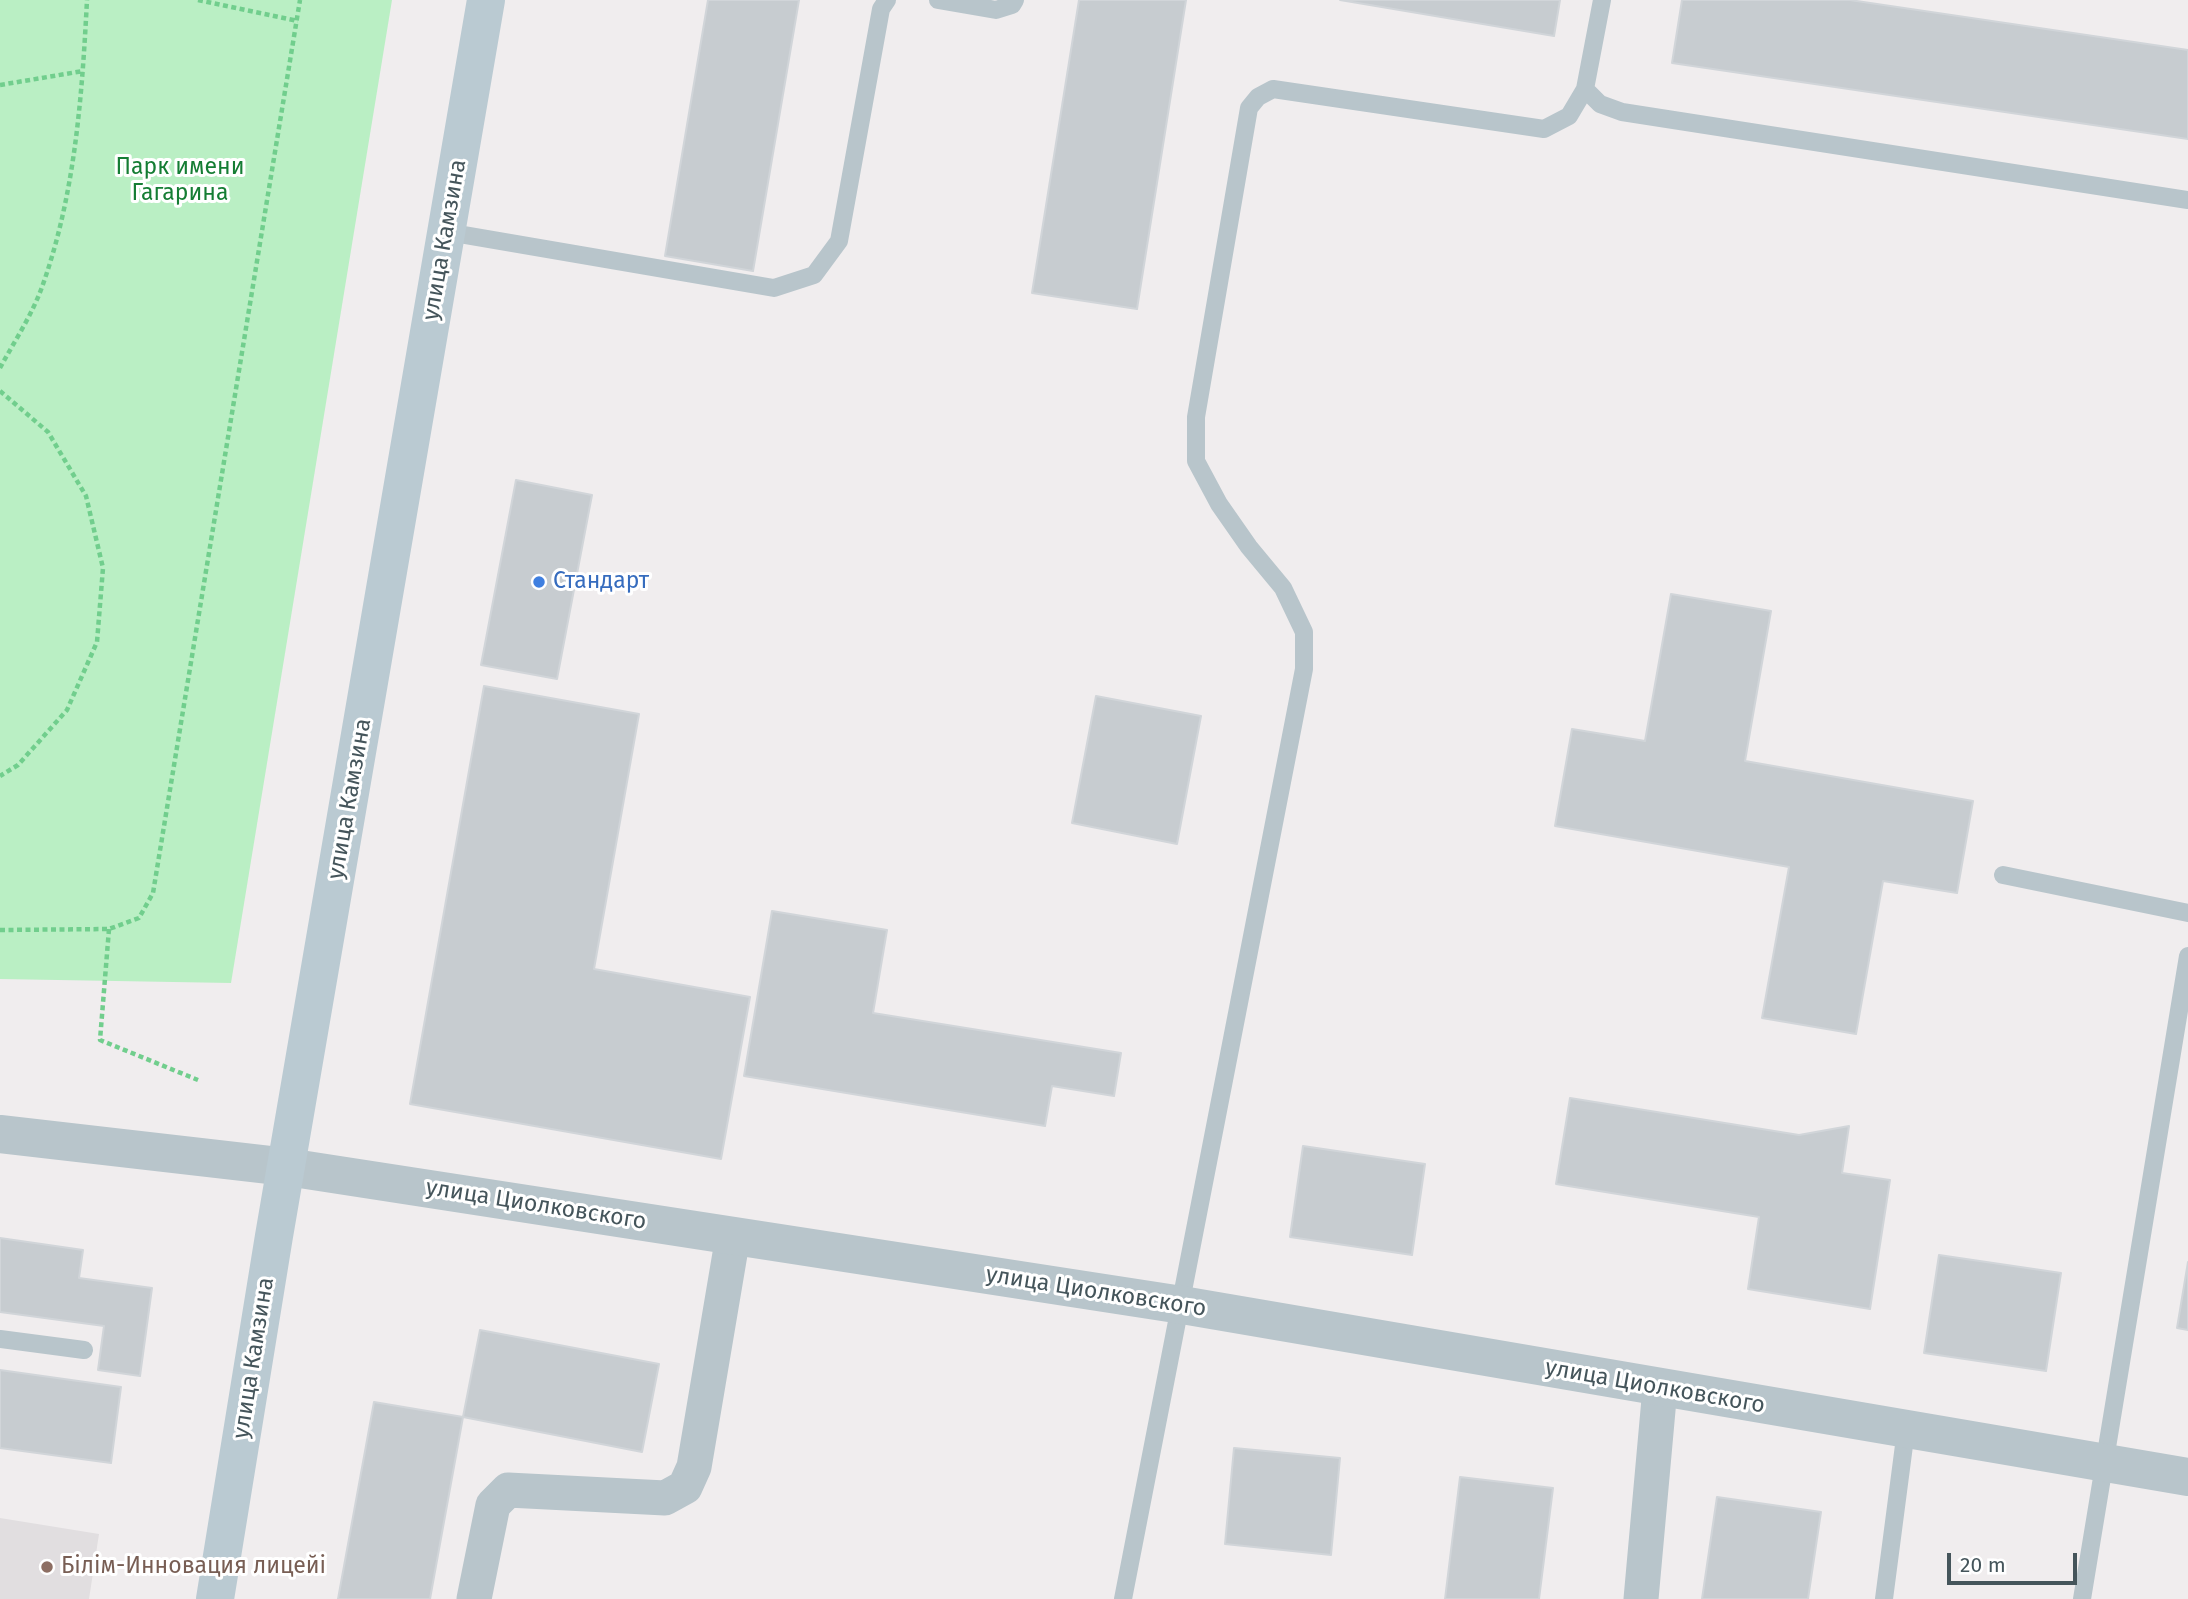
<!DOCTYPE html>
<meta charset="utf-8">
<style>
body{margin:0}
#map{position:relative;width:2188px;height:1599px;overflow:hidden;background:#f0edee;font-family:"Fira Sans",sans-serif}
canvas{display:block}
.scale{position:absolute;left:1947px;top:1553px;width:130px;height:32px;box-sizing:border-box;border:4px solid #45555b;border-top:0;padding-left:9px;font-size:21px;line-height:24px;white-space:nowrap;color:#45555b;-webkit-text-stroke:5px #fff;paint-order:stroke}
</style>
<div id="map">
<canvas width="2188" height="1599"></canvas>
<div class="scale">20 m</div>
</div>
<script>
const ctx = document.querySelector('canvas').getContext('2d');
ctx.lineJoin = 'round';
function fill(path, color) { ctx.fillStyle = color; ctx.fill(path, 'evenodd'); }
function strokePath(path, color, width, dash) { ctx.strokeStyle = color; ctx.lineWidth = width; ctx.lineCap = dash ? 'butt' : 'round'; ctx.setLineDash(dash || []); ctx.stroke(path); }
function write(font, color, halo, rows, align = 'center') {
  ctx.font = font + ' "Fira Sans",sans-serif'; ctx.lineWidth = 6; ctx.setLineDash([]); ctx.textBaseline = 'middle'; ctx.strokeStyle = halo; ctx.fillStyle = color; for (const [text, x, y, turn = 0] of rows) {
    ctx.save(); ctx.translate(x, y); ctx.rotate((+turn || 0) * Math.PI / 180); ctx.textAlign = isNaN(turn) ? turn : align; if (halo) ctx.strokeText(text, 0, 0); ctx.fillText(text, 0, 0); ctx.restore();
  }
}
const education = new Path2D(`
 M0 1518 99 1534 89 1599H0Z`);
const green = new Path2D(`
 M0 0H392L231 983 0 979Z`);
const building = new Path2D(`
 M708 0H799L753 271 665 256Z
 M1079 0H1186L1137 309 1032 293Z
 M1340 0H1560L1554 36Z
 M1682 0H1850L2188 50V139L1672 63Z
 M516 480 592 495 557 679 481 665Z
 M1671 594 1771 611 1745 761 1973 801 1957 893 1883 881 1856 1034 1762 1018 1789 867 1555 826 1572 729 1645 741Z
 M484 686 639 714 594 969 750 997 721 1159 410 1104Z
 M1096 696 1201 716 1177 844 1072 823Z
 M772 911 887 930 873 1013 1121 1053 1114 1096 1052 1086 1045 1126 744 1076Z
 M1570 1098 1799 1135 1849 1126 1842 1173 1890 1180 1870 1309 1748 1289 1759 1217 1556 1184Z
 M1303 1146 1425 1164 1412 1255 1290 1237Z
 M0 1238 83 1250 79 1278 152 1288 140 1376 98 1370 104 1326 0 1312Z
 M1939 1255 2061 1273 2046 1371 1924 1353Z
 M2188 1262V1330L2177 1328Z
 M480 1330 659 1364 642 1452 463 1417Z
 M0 1370 121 1387 111 1463 0 1448Z
 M374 1402 463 1417 430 1599H338Z
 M1234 1448 1340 1458 1331 1555 1225 1544Z
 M1460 1477 1553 1488 1539 1599H1445Z
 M1717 1497 1821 1512 1808 1599H1702Z`);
const path = new Path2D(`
 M198 0 298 21
 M0 85 83 71
 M0 368C14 342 32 315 42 287 75 195 82 97 87 0
 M0 391 48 432 86 496 103 568 97 642 67 710 18 765 0 776
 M109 929 100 1040 198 1080
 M0 930 109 929 139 918 153 893 300 0`);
const service = new Path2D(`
 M938 0 996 10 1012 5 1015 0
 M1602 0 1585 89 1600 104 1622 112 2188 200
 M447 232 774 288 814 275 839 241 881 9 887 0
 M2003 875 2188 913
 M0 1339 84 1350
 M1123 1599 1304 669V632L1283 588 1249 547 1219 504 1196 461V417L1249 108 1258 97 1273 89 1544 129 1569 116 1585 89
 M1884 1599 1906 1430
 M2082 1599 2188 956`);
const minor = new Path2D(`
 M474 1599 493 1505 508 1490 665 1498 685 1487 694 1467 733 1236
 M1641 1599 1660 1388`);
const tertiary = new Path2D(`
 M0 1134 287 1167 1182 1305 2188 1477`);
const secondary = new Path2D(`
 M215 1599 274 1236 486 0`);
const markers = [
 [539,582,7,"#3f7fe0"],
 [47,1567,7,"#8d6e63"]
];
const parkNames = [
 ["Парк имени",180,168],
 ["Гагарина",180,194]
];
const streetNames = [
 ["улица Камзина",445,240,-80],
 ["улица Камзина",350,799,-80],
 ["улица Циолковского",536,1205,9],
 ["улица Циолковского",1096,1292,9],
 ["улица Камзина",254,1358,-81],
 ["улица Циолковского",1655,1387,10]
];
const shopNames = [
 ["Стандарт",553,582]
];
const educationNames = [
 ["Білім-Инновация лицейі",61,1567]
];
fill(education, '#e1dee0');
fill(green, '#baefc4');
fill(building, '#c7ccd0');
strokePath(building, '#d1d5d9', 2);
strokePath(path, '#71ce8d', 4.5, [5, 3.5]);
strokePath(service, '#b8c5cb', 18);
strokePath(minor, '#b8c5cb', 35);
strokePath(tertiary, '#b8c5cb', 38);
strokePath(secondary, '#bacad2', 38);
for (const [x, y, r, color] of markers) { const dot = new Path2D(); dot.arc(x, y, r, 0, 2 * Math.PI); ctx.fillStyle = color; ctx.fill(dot); strokePath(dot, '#fff', 2.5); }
write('23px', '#157d34', '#fff', parkNames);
write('23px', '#45555b', '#fff', streetNames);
write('23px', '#366cbe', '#fff', shopNames, 'left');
write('23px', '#785e54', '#fff', educationNames, 'left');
</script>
